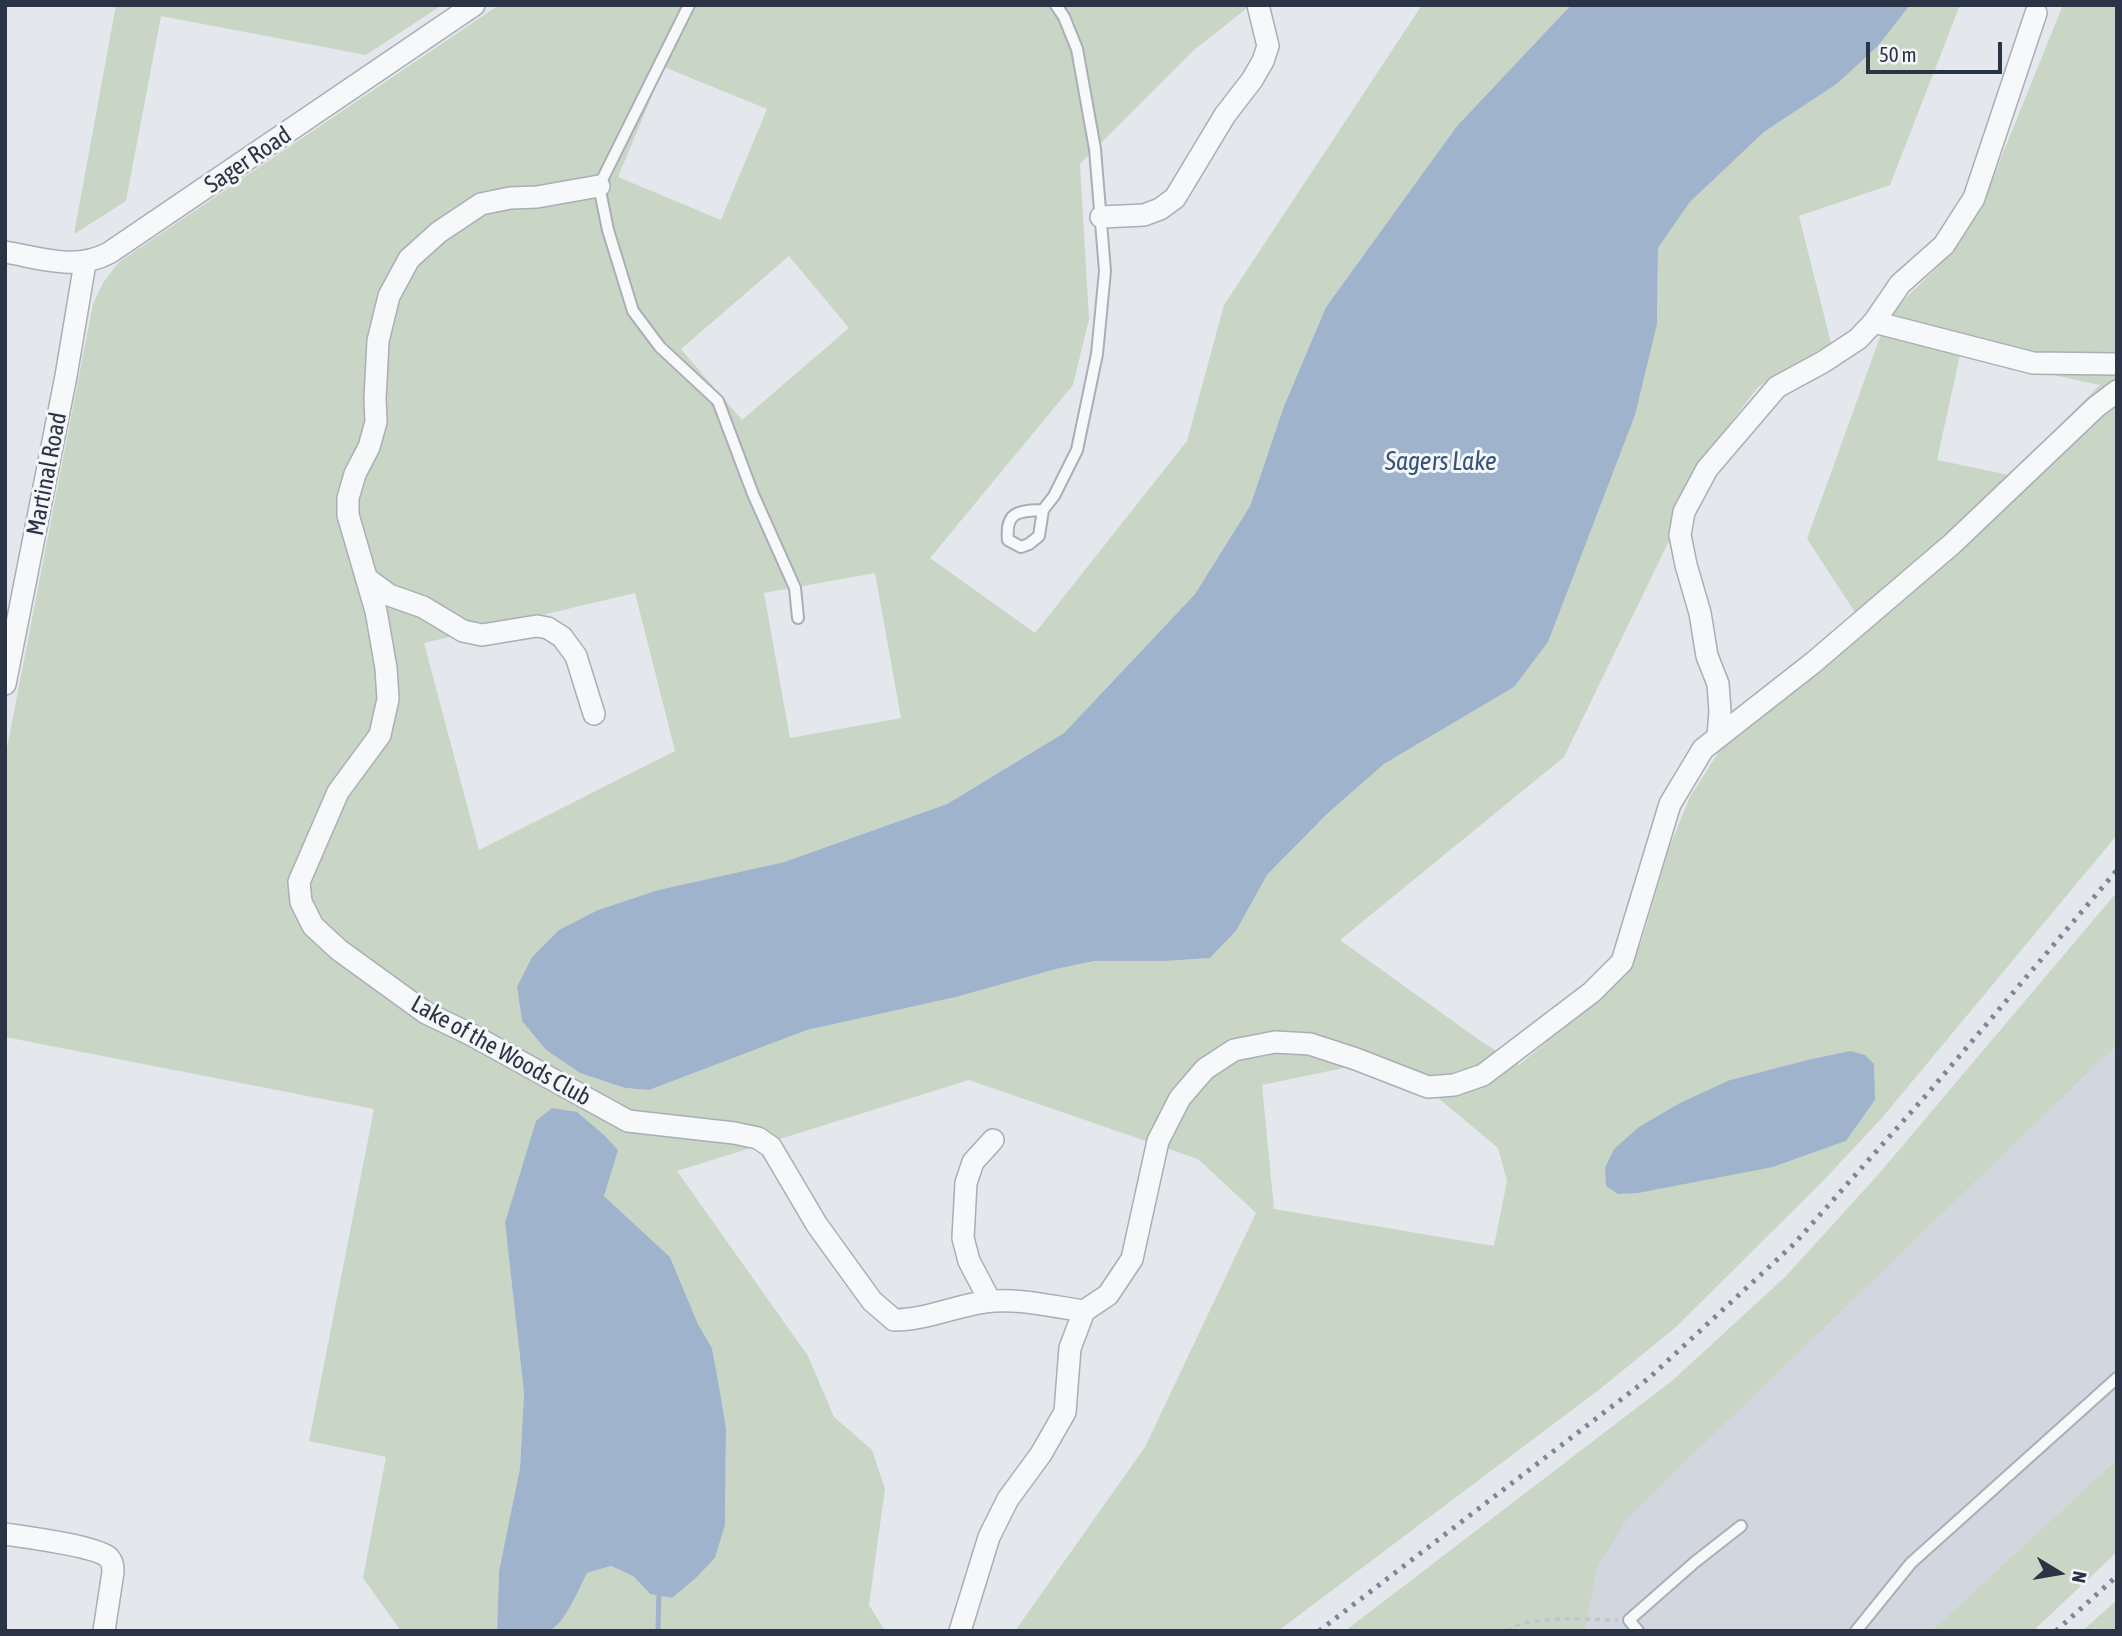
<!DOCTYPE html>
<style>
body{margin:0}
#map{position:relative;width:2122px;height:1636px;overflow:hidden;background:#e4e7ec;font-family:"Asap Condensed",sans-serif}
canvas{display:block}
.frame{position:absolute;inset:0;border:7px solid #2b3445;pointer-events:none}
.north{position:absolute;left:2024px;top:1538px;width:70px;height:70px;-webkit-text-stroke:5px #f4f6f9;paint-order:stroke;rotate:101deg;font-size:19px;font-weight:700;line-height:28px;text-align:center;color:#2b3445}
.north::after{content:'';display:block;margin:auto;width:24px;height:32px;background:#2b3445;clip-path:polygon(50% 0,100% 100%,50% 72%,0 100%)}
.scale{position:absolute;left:1866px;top:42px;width:136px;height:32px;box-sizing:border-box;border:4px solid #2b3445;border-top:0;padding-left:9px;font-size:21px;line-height:24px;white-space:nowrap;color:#2b3445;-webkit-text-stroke:5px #f4f6f9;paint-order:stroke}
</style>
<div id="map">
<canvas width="2122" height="1636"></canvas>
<div class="frame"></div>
<div class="north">N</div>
<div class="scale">50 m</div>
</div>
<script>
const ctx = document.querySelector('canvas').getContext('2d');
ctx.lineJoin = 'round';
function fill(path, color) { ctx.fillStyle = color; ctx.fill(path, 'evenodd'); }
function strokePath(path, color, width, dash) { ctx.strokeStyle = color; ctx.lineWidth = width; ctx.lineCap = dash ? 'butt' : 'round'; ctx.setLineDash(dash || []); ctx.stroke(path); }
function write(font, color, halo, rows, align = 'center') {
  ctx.font = font + ' "Asap Condensed",sans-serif'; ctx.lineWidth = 6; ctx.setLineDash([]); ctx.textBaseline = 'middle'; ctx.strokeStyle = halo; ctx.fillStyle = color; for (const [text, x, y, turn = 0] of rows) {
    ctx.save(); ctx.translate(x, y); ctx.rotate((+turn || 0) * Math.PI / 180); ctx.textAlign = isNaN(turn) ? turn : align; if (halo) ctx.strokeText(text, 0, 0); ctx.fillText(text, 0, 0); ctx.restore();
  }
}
const built = new Path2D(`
 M2117 1045V1459L1931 1631H1585L1597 1569 1626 1518Z`);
const green = new Path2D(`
 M116 5H442L366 55 161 16 126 201 74 234Z
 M499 5H1251L1194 50 1080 164 1089 319 1073 385 930 558 1035 633 1187 441 1224 305 1422 5H1571L1457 126 1326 307 1284 406 1250 506 1195 594 1064 733 947 804 784 862 658 890 598 910 532 957 517 988 522 1021 546 1050 580 1073 625 1088 649 1090 807 1030 956 997 1056 969 1095 961H1166L1210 958 1236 931 1267 875 1327 814 1384 764 1514 687 1657 324 1658 248 1690 202 1764 132 1838 83 1878 46 1910 5H1960L1890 185 1799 216 1831 343 1758 387 1700 463 1669 541 1564 757 1340 940 1482 1042 1519 1065 1625 976 1641 943 1669 848 1690 797 1722 747 1866 629 1807 539 1888 315 1944 261 1981 207 2063 5H2117V835L1881 1119 1822 1182 1676 1327 1600 1389 1278 1631H1015L1145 1447 1256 1213 1198 1159 969 1080 677 1171 808 1356 834 1417 872 1450 885 1489 869 1605 885 1631H549C568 1620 577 1592 587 1573L611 1566 633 1576 650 1594 672 1598 696 1578 715 1558 725 1525 726 1428 719 1386 712 1348 698 1324 670 1257 604 1196 608 1177 505 1223 524 1393 520 1468 499 1571 497 1631H401L363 1578 386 1457 309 1441 374 1109 5 1037V758L93 304 103 283 119 262ZM664 67 767 109 721 220 618 177ZM789 256 849 328 742 420 681 349ZM1960 355 2100 385 2009 475 1937 460ZM875 573 901 718 790 738 764 593ZM635 593 675 751 479 850 424 643ZM1850 1051 1875 1100 1846 1141 1773 1167 1730 1080 1811 1059ZM1353 1066 1437 1097 1498 1148 1507 1181 1494 1246 1274 1209 1262 1085Z
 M2117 892V1045L1627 1518 1597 1569 1585 1631H1345L1673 1380 1786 1276 1877 1176Z
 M2117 1459V1552L2033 1631H1931Z
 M2117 1600V1631H2082Z`);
const water = new Path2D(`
 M1571 5H1910L1878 46 1838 83 1764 132 1690 202 1658 248 1657 324 1635 415 1548 642 1514 687 1384 764 1327 814 1267 875 1236 931 1210 958 1166 961H1095L1056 969 956 997 807 1030 649 1090 625 1088 580 1073 546 1050 522 1021 517 987 532 957 559 930 598 910 658 890 784 862 947 804 1064 733 1195 594 1250 506 1284 406 1326 307 1457 126Z
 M1850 1051 1865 1055 1874 1064 1875 1100 1846 1141 1773 1167 1638 1193 1618 1194 1606 1186 1605 1168 1614 1149 1639 1127 1680 1103 1730 1080 1811 1059Z
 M552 1108 577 1112 604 1135 618 1150 604 1196 670 1257 698 1324 712 1348 719 1386 726 1428 725 1525 715 1558 696 1578 672 1598 650 1594 633 1576 611 1566 587 1573C579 1588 564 1628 547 1631 531 1633 513 1631 497 1631L499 1571 520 1468 524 1393 505 1223 536 1121Z`);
const stream = new Path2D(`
 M658 1631 659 1589`);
const path = new Path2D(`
 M1507 1631C1528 1614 1590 1620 1618 1620`);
const lane = new Path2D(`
 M689 5 599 186 608 230 633 311 660 347 718 401 753 494 795 588 798 618
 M1043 510C1019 511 1005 511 1008 540L1021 547 1029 544 1039 536 1043 510 1054 496 1077 450 1097 354 1105 271 1095 149 1077 49 1064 17 1056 5
 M1638 1631 1629 1620 1695 1562 1741 1526
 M1856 1631 1911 1563 2117 1378`);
const street = new Path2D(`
 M599 186 537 197 510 198 481 204 439 232 409 259 389 296 378 341 375 399 376 422 369 447 355 474 348 498V515L376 611 386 668 388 699 380 735 338 792 299 882 301 902 313 926 339 950 426 1013 470 1034 608 1110 628 1121 734 1133 758 1138 771 1147 817 1225 872 1301 894 1320C925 1320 955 1306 985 1302 1015 1297 1054 1307 1084 1311
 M1101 217 1144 215 1160 209 1175 198 1225 115 1252 80 1263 61 1268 46 1258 5
 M5 252C41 258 75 271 109 253L474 5
 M1874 322 2033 363 2117 364
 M366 578 389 595 423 607 463 631 482 635 537 626 548 628 562 637 576 656 594 714
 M5 684 66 376 85 263
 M1718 737 1720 711 1718 684 1707 656 1700 613 1686 565 1680 535 1684 512 1707 469 1777 387 1823 362 1858 339 1874 322 1900 284 1944 245 1974 198 2036 13
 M990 1301 969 1261 963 1238 966 1183 973 1162 993 1140
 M5 1534C25 1537 95 1546 108 1557 113 1562 113 1567 113 1572L104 1631
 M960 1631 989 1537 1008 1499 1041 1454 1065 1412 1070 1348 1084 1311 1108 1295 1132 1259 1158 1141 1180 1098 1205 1069 1234 1050 1275 1042 1310 1044 1356 1059 1428 1087 1454 1085 1483 1075 1592 992 1622 962 1670 804 1703 749 1814 662 1952 544 2096 407 2117 391`);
const rail = new Path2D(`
 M1319 1631 1649 1378 1794 1244 1929 1092 2117 870
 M2056 1631 2117 1576`);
const streetNames = [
 ["Sager Road",248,160,-34],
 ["Martinal Road",47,474,-79],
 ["Lake of the Woods Club",501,1051,29]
];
const waterNames = [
 ["Sagers Lake",1441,462]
];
fill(built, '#d2d6de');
fill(green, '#c9d6c5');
fill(water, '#9fb4cc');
strokePath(stream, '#9fb4cc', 5);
strokePath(lane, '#a9aeb7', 14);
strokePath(street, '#a9aeb7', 24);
strokePath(path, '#c2c5cb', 3.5, [5, 5]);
strokePath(lane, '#f7f8fa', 10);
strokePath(street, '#f7f8fa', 21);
strokePath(rail, '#7d8696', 5, [3.5, 7]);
write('24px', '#2b3445', '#f4f6f9', streetNames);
write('italic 26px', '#34527a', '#f4f6f9', waterNames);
</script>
